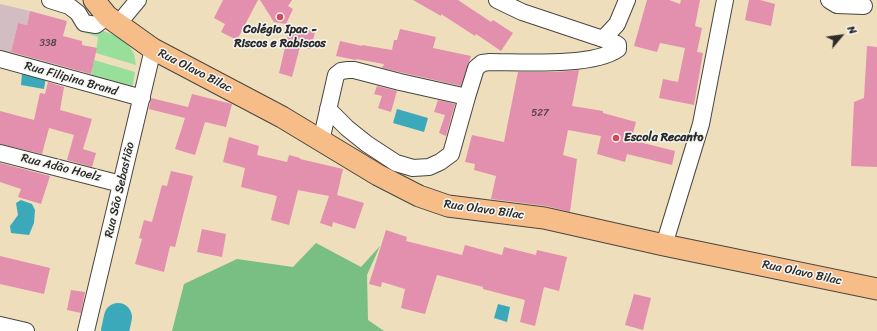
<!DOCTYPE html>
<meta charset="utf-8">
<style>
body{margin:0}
#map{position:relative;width:877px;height:331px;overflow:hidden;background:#eedebc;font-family:Sriracha,sans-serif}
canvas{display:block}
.north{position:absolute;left:821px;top:16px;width:40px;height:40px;-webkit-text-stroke:3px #f6f6f2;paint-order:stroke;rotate:61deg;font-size:11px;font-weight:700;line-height:16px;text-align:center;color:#2b2b2b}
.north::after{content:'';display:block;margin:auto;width:14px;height:18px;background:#2b2b2b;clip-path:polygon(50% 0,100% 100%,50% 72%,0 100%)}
</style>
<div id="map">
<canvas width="877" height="331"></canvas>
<div class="north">N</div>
</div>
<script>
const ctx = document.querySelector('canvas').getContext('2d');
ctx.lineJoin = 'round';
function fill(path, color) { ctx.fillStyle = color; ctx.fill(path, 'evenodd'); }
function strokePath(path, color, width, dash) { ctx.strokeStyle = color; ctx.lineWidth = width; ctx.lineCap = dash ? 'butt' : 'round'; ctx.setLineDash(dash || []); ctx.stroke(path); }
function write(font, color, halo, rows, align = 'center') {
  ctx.font = font + ' Sriracha,sans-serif'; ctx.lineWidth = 3; ctx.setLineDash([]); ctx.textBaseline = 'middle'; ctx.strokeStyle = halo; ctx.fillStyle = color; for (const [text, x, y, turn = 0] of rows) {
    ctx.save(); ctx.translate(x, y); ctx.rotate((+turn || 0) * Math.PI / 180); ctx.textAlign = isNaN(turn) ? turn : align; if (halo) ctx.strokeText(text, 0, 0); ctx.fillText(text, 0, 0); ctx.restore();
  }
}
const industrial = new Path2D(`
 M0 4 30 11 27 25 18 23 10 56 0 54Z`);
const green = new Path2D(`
 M100 30C112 34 126 39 133 52 135 55 135 61 136 65L96 53 98 37 83 32Z
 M94 60 135 72 131 94 78 73 91 76Z`);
const forest = new Path2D(`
 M316 243 361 267 380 246 367 275 368 320 384 331H172L184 284 237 259 293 267Z`);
const water = new Path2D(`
 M22 74 46 77 44 89 21 85Z
 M397 109 428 118 424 132 393 123Z
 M21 200 32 204 35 210 34 223 29 235 11 233 10 226 18 215 16 203Z
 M498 304 510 307 507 322 494 318Z`);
const river = new Path2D(`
 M115 331 118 317`);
const building = new Path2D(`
 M223 0H258L237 40 221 32 225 24 214 18Z
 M260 0H292L288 6 293 9 286 24 274 22Z
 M413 0H458L491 22 493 20 513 33 501 51 476 34 475 36 441 14V16Z
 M647 0H669L680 4 681 0H700L695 26 702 28 697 52 703 53 694 105 659 98 663 79 678 82 685 48 660 43 657 52 634 46Z
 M749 0H760L775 4 771 26 745 20Z
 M30 11 67 21 63 36 82 41V45L97 48 91 74 11 52 18 23 27 25Z
 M290 26 315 32 311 49 300 47 292 77 279 73Z
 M400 29 436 37 433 48 471 56 461 86 382 68 384 64 356 59V60L336 56 340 41 362 46V45L392 50 394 40H397Z
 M867 46 877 47V167L851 166 854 102 864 98Z
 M579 70 572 106 603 111V113L636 122 631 140 675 151 672 165 627 154 625 162 597 154 601 136 568 130 563 155 577 159 570 212 546 206 491 199 496 176 474 170 475 164 465 162 472 135 504 142 518 72H556Z
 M48 82 64 87 60 110 92 119 83 149 96 153 92 167 67 160 74 135 49 128 42 154 0 144V111L34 120 40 93 45 94Z
 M377 86 397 91 391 112 378 108 382 96 374 94Z
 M192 94 232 104 226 127 205 122 195 155 175 149 185 118 149 109 151 98 188 107Z
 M438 100 455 104 446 136 439 133 445 115 434 112Z
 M229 137 259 146 257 155 287 162 289 155 300 158V159L343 169 337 195 364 203 355 229 333 222 332 227 320 223 329 196 298 190 289 225 271 220 277 196 241 187 245 168 223 162Z
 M0 163 50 176 41 204 18 197 21 189 0 182Z
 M171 171 193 176 175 247 170 246 164 272 135 264 142 239 139 238 144 220 152 222 162 185 167 186Z
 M202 229 226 234 222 257 197 252Z
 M386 230 407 237 406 241 462 255 465 245 502 255 504 247 536 255 537 250 567 257 559 291 544 287 535 326 520 322 525 300 483 289V287L437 275 425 314 401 308 405 289 382 282 381 287 369 284Z
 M0 256 50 268 44 294 0 284Z
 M71 290 85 292 81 313 67 310Z
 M634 294 651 298 643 330 625 325Z`);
const minor = new Path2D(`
 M50 0 69 6 78 13 84 23 96 25 107 16
 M829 0 837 5 864 6
 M118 24 138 0
 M603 39 617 24 627 0
 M0 59 142 98
 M328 109 347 128 367 144 396 163 413 168 429 167 440 162 451 154 467 97 476 68 482 63 490 62C521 62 593 67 618 49V45L615 43 522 12 497 0
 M321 141 336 75 341 71 348 70H354L400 82 467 97
 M0 153 121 184
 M664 245 701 124 725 0
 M0 325 26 331
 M86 331 121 184 153 49`);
const major = new Path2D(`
 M94 0 107 16 118 24 153 49 282 117 378 175 419 196 448 206 544 218 664 245 877 289`);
const markers = [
 [280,17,4,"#d1495b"],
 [616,138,4,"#d1495b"]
];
const numberNames = [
 ["338",48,43],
 ["527",540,113]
];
const poiNames = [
 ["Colégio Ipac -",280,30],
 ["Riscos e Rabiscos",280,44],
 ["Escola Recanto",624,138,"left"]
];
const streetNames = [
 ["Rua Olavo Bilac",195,71,27],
 ["Rua Filipina Brand",71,79,16],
 ["Rua Adão Hoelz",61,168,14],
 ["Rua São Sebastião",120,190,-77],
 ["Rua Olavo Bilac",484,210,8],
 ["Rua Olavo Bilac",802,273,12]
];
fill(industrial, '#d2bec2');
fill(green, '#97df9a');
fill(forest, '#79be82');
fill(water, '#3ca9bb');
strokePath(river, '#3ca9bb', 28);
fill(building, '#e38fae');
strokePath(minor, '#484641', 18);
strokePath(major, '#484641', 23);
strokePath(minor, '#fff', 16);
strokePath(major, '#f7bd88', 21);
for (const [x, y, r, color] of markers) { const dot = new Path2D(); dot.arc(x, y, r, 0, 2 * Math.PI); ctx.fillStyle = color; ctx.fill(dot); strokePath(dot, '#f6f6f2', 1.5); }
write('10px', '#59444c', null, numberNames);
write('bold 12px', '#2b2b2b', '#f6f6f2', poiNames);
write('12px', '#2b2b2b', '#f6f6f2', streetNames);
</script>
